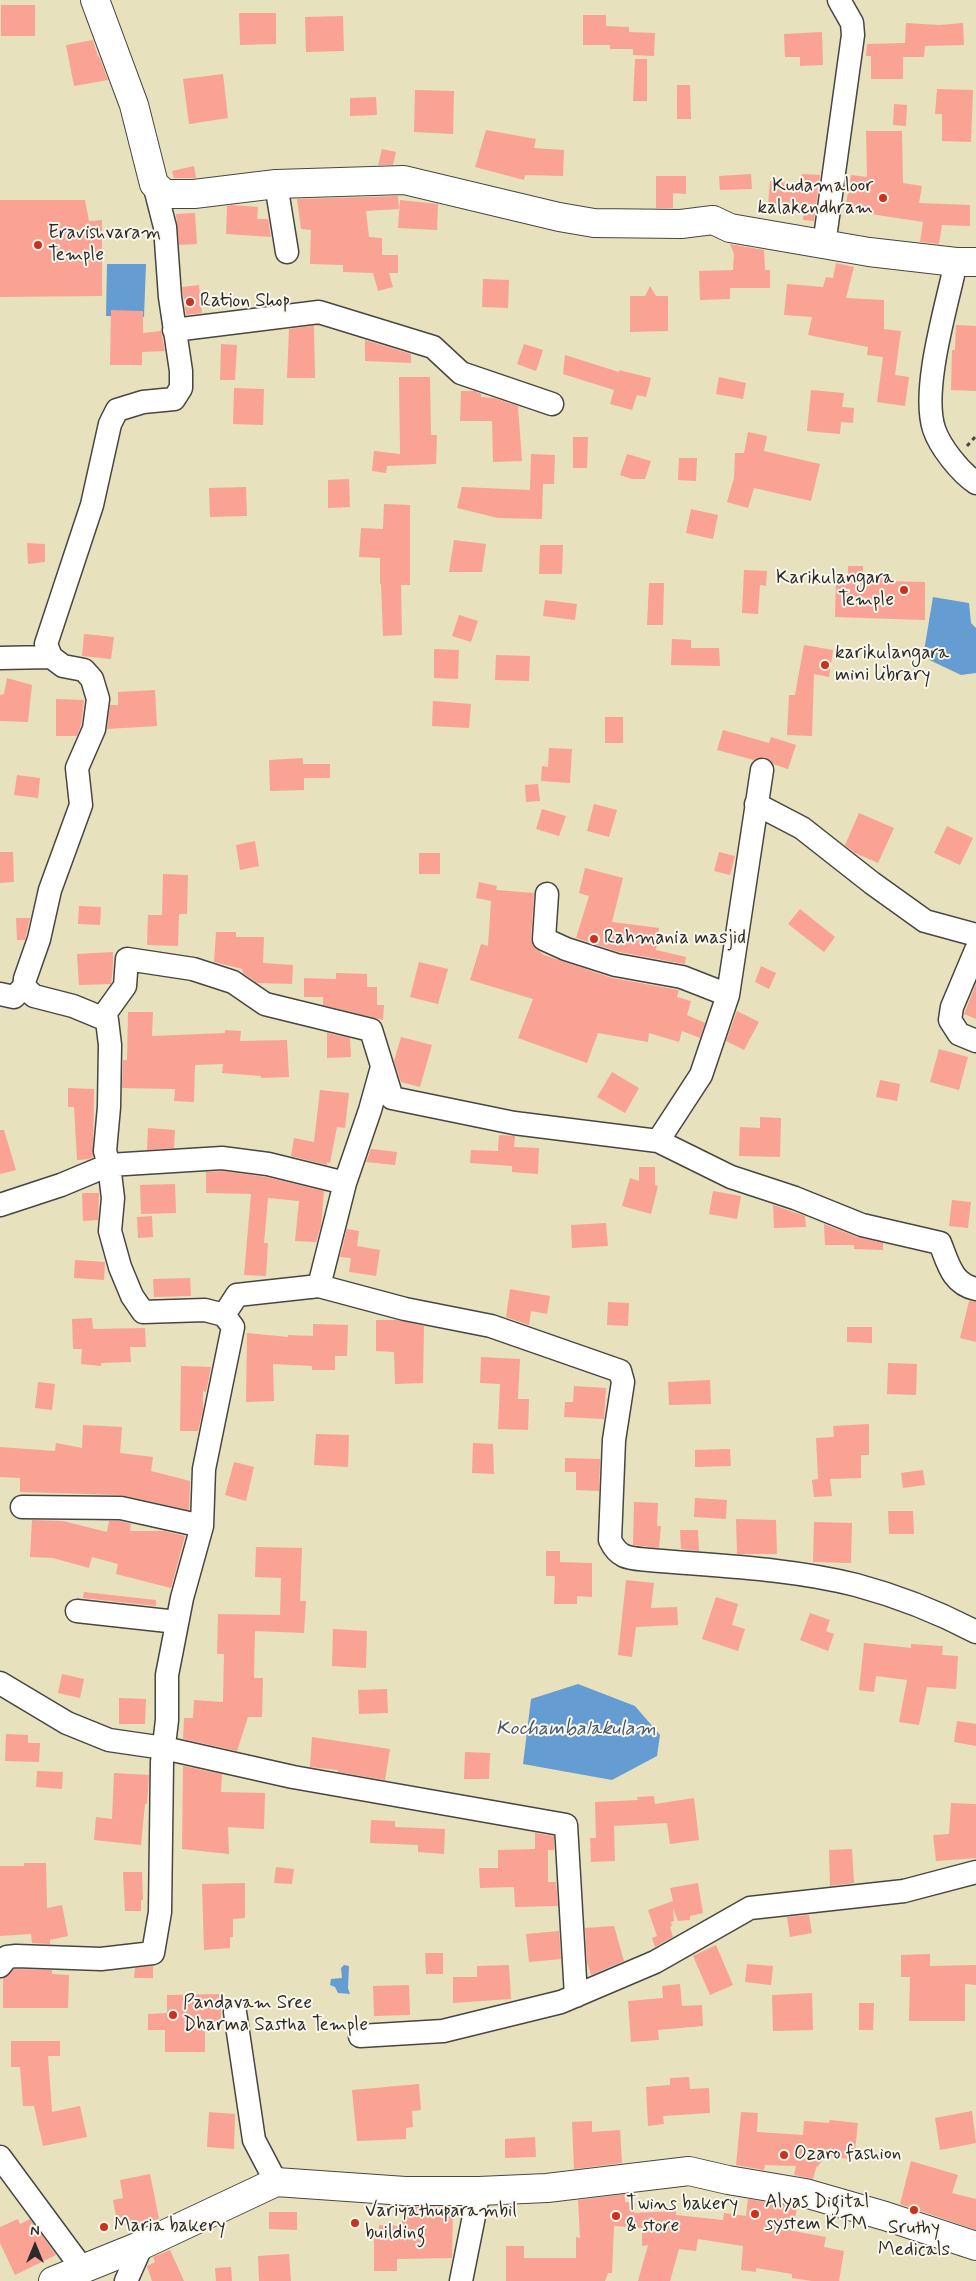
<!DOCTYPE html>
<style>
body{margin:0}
#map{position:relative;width:976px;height:2281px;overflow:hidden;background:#e7e1be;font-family:Mynerve,sans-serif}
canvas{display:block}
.north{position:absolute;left:10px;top:2221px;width:50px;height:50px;-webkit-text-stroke:4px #fbf7ec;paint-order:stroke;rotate:0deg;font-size:14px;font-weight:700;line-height:20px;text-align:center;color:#2b2b2b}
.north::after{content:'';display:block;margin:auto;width:18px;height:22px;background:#2b2b2b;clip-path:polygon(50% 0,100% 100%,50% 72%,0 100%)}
</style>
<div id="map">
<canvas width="976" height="2281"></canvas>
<div class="north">N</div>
</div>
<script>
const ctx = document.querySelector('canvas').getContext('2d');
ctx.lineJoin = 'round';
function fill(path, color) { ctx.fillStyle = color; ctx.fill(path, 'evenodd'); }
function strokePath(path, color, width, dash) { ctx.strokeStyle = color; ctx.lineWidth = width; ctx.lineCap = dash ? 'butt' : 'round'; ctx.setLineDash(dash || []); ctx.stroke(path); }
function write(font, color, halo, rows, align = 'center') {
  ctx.font = font + ' Mynerve,sans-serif'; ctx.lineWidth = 4; ctx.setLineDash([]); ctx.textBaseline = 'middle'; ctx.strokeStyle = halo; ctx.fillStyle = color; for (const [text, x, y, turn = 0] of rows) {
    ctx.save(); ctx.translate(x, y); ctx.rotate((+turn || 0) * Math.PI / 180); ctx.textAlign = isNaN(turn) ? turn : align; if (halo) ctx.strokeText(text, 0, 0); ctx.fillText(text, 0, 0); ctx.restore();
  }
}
const water = new Path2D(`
 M107 264H146L144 317 106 316Z
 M933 597 969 603 971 623 976 628V673L961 675 923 657Z
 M578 1684 635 1706 660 1735 657 1756 612 1780 523 1764 531 1699Z
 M344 1965 349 1966 348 1988 350 1994 338 1993 335 1987 330 1985 331 1979 342 1978 341 1968Z`);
const building = new Path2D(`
 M1 5H35V36H1Z
 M239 13H276V44L240 45Z
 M583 15H606V26L629 27V32L655 33 654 56 633 55V49H610V45H583Z
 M343 16 344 51 306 52 305 17Z
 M906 23 939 25 963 23 964 45 925 46 924 57H903V79H871V56H866L867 44 905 43Z
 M822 32 823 65 800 66V57H785L784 34Z
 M93 40 98 57 99 56 108 80 74 86 66 45Z
 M635 59H647V101H633Z
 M223 74 228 118 189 124 183 79Z
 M677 85H690L691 119H677Z
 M937 89 973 90 971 142 942 141V114H935Z
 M415 90 454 91 453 134 414 132Z
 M376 97 377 115 350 116V98Z
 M894 104 907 105 906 126 893 125Z
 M486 130 536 139 534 148 564 150 563 176 525 175 524 180 475 167Z
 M866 131H902L903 183 922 186 919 203 970 205V226L942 225 939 244 920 242 923 222 845 210 851 175 867 177Z
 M382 149 396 152 393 165H378Z
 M194 166 196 178H174L172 171Z
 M751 174 752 189 720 190 719 176Z
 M802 174 820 175 814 221 803 220 804 208 768 205 770 181 801 184Z
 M656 176H686V194L673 193V208H656Z
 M398 196 399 209 366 211 369 237 382 238V255H398V273H389L393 287 378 291 373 273 343 272V265L310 264 311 230 301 229 297 199Z
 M0 200H85L89 221 102 220V296L0 297Z
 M400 200 438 204 437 230 398 228Z
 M231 205 258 207 257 219H268L271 237 226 234 227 206Z
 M195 213 197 244 179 245 176 214Z
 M730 244 764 250 765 270H770V288H730V299L700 300 699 271 733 270 734 254Z
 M836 263 854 267 846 298 884 300V329L901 331 895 375 909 377 905 406 877 402 883 357 867 355 868 347 808 335 812 317 784 315 787 284 823 287 826 277 833 278Z
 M483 279 509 280 508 308 482 307Z
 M199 285 202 313 186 315 182 287Z
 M650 286 656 296H668V331L630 332V296H645Z
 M111 310 143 311V333L161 331 165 351 142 352V365H110Z
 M318 325 320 326H314L315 378H287L289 329Z
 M956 325 976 326V391L951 390 952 350H955Z
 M365 340 411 354V363L365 361Z
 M221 344 237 345 235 380H220Z
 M524 344 543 350 536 371 517 364Z
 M565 355 619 372V370L651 378 646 397 637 395 632 410 610 404 614 390 563 374Z
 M399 377H430L431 435H437L436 464 387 466 386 473 372 471 374 451 400 454Z
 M719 377 746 383 743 399 716 394Z
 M234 388 264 389 263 425 233 424Z
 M811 390 844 393 842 407 854 408 853 423 841 422 840 434 807 431Z
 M461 391H475L481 394V397L494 398 518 406 522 461 493 462 492 421H460Z
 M748 432 767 436 764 451 820 464 811 501 754 488 748 508 727 502 734 478 735 453H744Z
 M573 437H588L587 468H573Z
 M531 454 555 455 554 484H543L542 519 498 518 457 508 462 487 530 490Z
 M627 454 651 461 645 479H632L620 475Z
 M679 458H697L696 481 678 480Z
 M349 479 350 507 328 508V480Z
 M246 487 247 516 210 517 209 488Z
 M384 504 410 505V585H401L402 635 383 636 381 584H380V558L359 557 361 528 383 529Z
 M691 509 718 515 713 539 686 533Z
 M454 540 486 544 482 572H449Z
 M27 543 45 544V562L28 564Z
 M540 545H563L562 574H539Z
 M848 566H863V575H885V581L925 582V620L835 617 836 575H848Z
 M744 570 767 571 766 586 760 585 758 614 742 613Z
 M649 583H664L663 625H647Z
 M545 600 577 604 575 620 543 616Z
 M459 615 478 621 471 642 452 636Z
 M84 634 114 637 111 659 82 656Z
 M672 639 691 640V648H719L720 666 671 665Z
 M804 645 833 650 829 677 814 674 812 736 787 735 789 695H795Z
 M434 649 459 650 458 679 434 678Z
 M496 655 530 656 529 681 495 680Z
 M7 678 32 685 28 722 0 721V695L4 694Z
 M155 690 157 726 107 729 110 705H118V692Z
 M56 699 84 700 81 725 77 736H56Z
 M433 701 471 704 469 728 432 726Z
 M605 717H623V743H605Z
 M723 730 769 743 771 737 796 745 788 769 773 764 764 757 754 760 717 750Z
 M549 748 572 749 570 783 541 781 542 766 548 767Z
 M303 758V764H330V778H304V790L270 791 269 760Z
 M17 775 40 778 38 798 14 795Z
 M538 784 540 801 526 802 525 785Z
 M594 804 617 810 609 837 587 831Z
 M542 809 566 816 559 836 536 829Z
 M859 813 894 828 878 863 855 853 845 845Z
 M947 826 973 838 960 865 934 853Z
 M255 841 259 866 240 870 236 845Z
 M0 852H13L14 882 0 883Z
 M719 852 735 856 730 875 714 871Z
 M419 853H440V874H419Z
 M585 868 623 878 612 922 659 928 656 950 686 957 685 964 619 952 576 938 589 896 579 893Z
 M163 874 188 875 187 914H179L178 946 147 945 148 915H162Z
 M479 882 497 886 496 890 534 893 531 939 533 946 544 955 612 978 679 990 677 997 691 1001 687 1015 705 1023 700 1038 682 1031 679 1042 649 1033 648 1042 598 1033 587 1063 518 1038 533 999 470 980 481 944 488 946 491 901 476 898Z
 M79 906 101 907 100 925 78 924Z
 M800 909 835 937 824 952 788 924Z
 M16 918H30L25 940H17Z
 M216 932H236V937H264L263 963 293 965 292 984 257 983 243 973 242 969 214 962Z
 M113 952V966L111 984 79 985 77 954Z
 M419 962 448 969 438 1004 410 997Z
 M761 966 776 973 769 989 755 982Z
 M336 973 367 974V987H377V1005H384L383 1020 323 1005V997H304V978L336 979Z
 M976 984V1019L964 1014Z
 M737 1011 759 1022 744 1050 726 1041Z
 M128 1012H153L152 1036 225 1033V1030L241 1031 240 1041 287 1040 289 1077 261 1078V1076L222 1073 223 1064 195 1065 194 1102 174 1101 175 1089 122 1088 123 1060H127Z
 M327 1033 350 1038 351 1057 327 1058Z
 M401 1037 432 1045 420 1087 401 1082 394 1061Z
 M939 1049 968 1057 959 1090 930 1082Z
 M612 1072 639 1088 625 1113 597 1097Z
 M880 1080 900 1084 897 1101 876 1097Z
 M68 1088 94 1089 93 1157 89 1159 77 1160 74 1107H68Z
 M320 1090 349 1093 345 1128 337 1127 330 1163 327 1162V1165L291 1156 294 1138 314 1142Z
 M760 1117 781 1118 780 1157 739 1156 740 1127 760 1128Z
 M148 1128 175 1130 174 1148 147 1150Z
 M0 1130H4L16 1170 0 1174Z
 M499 1135 515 1136 514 1147 539 1148 538 1174 512 1172V1166L470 1163 471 1150 498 1151Z
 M371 1149 397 1152 395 1165 366 1162Z
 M639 1167H655V1185L658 1186 651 1214 622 1206 630 1178 639 1181Z
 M222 1171 266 1177 324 1191 321 1226 316 1242 295 1241 299 1201 268 1198 264 1243H268L266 1276 244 1275 251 1194 206 1193V1172Z
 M175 1184 176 1213 141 1214 140 1185Z
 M713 1191 741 1196 737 1219 709 1214Z
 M82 1193H99L98 1220 83 1221Z
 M952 1200 971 1202 968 1228 949 1226Z
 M773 1205 805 1216 806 1227 774 1228Z
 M152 1216 153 1237 138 1238 137 1217Z
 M606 1223 608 1246 572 1248 571 1225Z
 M824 1224 857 1237 883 1243V1250L854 1249V1245H825Z
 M347 1229 359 1231 357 1246 380 1250 376 1276 349 1272 351 1258 340 1257Z
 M75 1260 105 1262 104 1280 74 1278Z
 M190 1278 191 1296 154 1297 153 1279Z
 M510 1289 550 1296 547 1314 531 1311 529 1325 506 1317Z
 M969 1301 976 1302V1342L960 1338Z
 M608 1302 629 1303 628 1326 607 1325Z
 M92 1318 93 1329 145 1328 146 1347H130L131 1362 101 1363V1366L81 1364 82 1349H73L72 1319Z
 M376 1320H397L424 1326 423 1383 395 1384 394 1352 376 1351Z
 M313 1324 348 1325 347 1356H335V1370H312V1366L273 1364 274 1401 246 1402 247 1333 288 1337V1335L313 1336Z
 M847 1327H872V1343L847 1342Z
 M481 1357 520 1359 518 1399H529L528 1430 498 1429 500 1384 480 1383Z
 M888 1363 917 1364 916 1395 887 1394Z
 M181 1366 211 1367 206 1392 203 1391V1410L198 1431H180Z
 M710 1380 711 1404 669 1405 668 1382Z
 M38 1382 55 1384 52 1410 35 1408Z
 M574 1386 606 1388 604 1419 564 1417 565 1402H573Z
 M869 1424V1455H861V1478L830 1479 832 1496 814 1497 812 1480 818 1479 816 1438 834 1437 833 1426Z
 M83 1425 122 1427 120 1453 153 1457 151 1471 190 1481 189 1510 121 1495 20 1492V1478L0 1477V1447L55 1451 56 1443 82 1448Z
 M316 1434 349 1435 348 1467 314 1465Z
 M473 1443 493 1444 494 1474 472 1473Z
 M730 1449 731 1466 695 1467V1450Z
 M565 1458 600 1459 599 1491 576 1490V1472H565Z
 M234 1462 254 1467 246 1501 225 1495Z
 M923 1470 925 1485 903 1488 901 1473Z
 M695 1498 727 1500 726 1519 694 1517Z
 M634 1502 658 1503 657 1526H661L659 1548 633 1545Z
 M888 1511H913L914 1534H889Z
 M736 1519 776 1520 777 1554H737Z
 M32 1520 63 1521 107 1532 109 1521H120L131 1524 130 1531H164L185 1536 171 1588 116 1574 118 1564 92 1557 89 1568 53 1558 30 1557Z
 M814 1522 852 1523 851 1563 813 1562Z
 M680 1530H698L699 1551 681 1549Z
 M256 1547 302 1548 300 1601H306L304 1633 255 1631 254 1678H263L262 1717H248L237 1751 183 1739 184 1718H193L194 1700 223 1702 224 1654H217L218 1614 280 1615 281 1578 255 1577Z
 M546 1551H560V1562L592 1563V1597L577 1596V1604H554L555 1576H546Z
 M626 1580 654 1583 651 1608 677 1607 678 1625 636 1627 632 1657 618 1655Z
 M84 1592 156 1600V1606L83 1598Z
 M716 1597 738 1604 732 1625 745 1629 738 1651 702 1639Z
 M810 1613 830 1620 826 1631 834 1634 828 1651 800 1640Z
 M333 1629 367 1631 366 1668 332 1666Z
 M864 1643 911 1648V1644L943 1646 942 1655 958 1656 956 1689 927 1687 919 1725 899 1722 907 1680 876 1676 874 1692 859 1690Z
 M62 1674 84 1679 80 1698 58 1693Z
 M387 1689 388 1713 359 1714 358 1690Z
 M119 1698 146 1699 145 1724H119Z
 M957 1721 976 1724V1746L954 1742Z
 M6 1734 28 1735V1743H40L39 1762 5 1761Z
 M312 1737 390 1749 385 1780 338 1772V1770L310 1767Z
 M465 1752 490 1753 489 1779H464Z
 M183 1766 222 1774 221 1792 265 1793 264 1829 228 1827 229 1854 182 1849Z
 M37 1771 63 1772 62 1789 36 1787Z
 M114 1773 149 1775 147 1804H145L141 1845 94 1840 96 1817 112 1819Z
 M654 1796 655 1804 694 1798 699 1840 670 1844 667 1823 614 1826 615 1861 591 1862 590 1838H596L595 1802 638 1800 637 1797Z
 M951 1803 976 1804V1858L936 1861 933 1835 949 1834Z
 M371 1820 395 1821V1827L445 1829 444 1854 418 1852V1845L370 1843Z
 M535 1833 554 1836V1850H548V1882H556L558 1906 515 1907 514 1887 480 1888 479 1868H498V1850L535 1849Z
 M852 1849 854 1883 830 1886 829 1850Z
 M24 1863H46L47 1908 62 1905 68 1936 50 1940V1944L32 1943 31 1934 0 1936V1866H24Z
 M276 1867 294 1869 292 1884 274 1883Z
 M123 1872H142L143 1900H141V1911H125Z
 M245 1883V1918L233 1919V1937H230V1948L204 1950 202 1884Z
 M698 1883 703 1913 690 1916V1920L678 1921 673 1908 674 1921 671 1922 672 1926 670 1927 673 1937 655 1947 652 1938 657 1936 648 1910 673 1901 670 1888Z
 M809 1915 812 1933 790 1937 787 1917Z
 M614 1926 624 1961 591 1975 587 1962 585 1928Z
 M559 1931 561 1959 529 1962 526 1934Z
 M716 1945 733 1985 710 1995 693 1956Z
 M425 1953H443V1974H426Z
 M930 1954V1966L976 1965V1985L965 1984V2021H909L910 1977H901V1955Z
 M747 1964 773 1966 771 1985 745 1982Z
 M509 1965 511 1999 453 2003V1977H477V1966Z
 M153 1966V1978H134L135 1968Z
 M14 1969 52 1970V1974L69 1975 68 2008H3V1978Z
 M680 1984 682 2006 702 2005 703 2026 658 2030 659 2040 631 2042 628 2001 663 1998 662 1986Z
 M409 1985 410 2015 374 2016 373 1986Z
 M812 1993 813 2030 773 2031 772 1995Z
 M221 1994V2031H205V2052H165V2030H148V2014L167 2013V1995Z
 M859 2003H874L873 2030H859Z
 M11 2041H60V2056H48L52 2112 80 2106 87 2137 43 2146 34 2106H23L20 2067H11Z
 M689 2077 690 2089 709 2088 710 2113 663 2116 664 2124 648 2126 646 2087 670 2085V2078Z
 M419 2084 421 2110 412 2111 413 2127 406 2128V2139L357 2141 352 2090Z
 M972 2111 976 2143 940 2150 935 2118Z
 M209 2112 235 2114 234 2149 207 2147Z
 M741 2112 758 2113 757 2132 803 2135 804 2121 829 2123 830 2120 858 2123 855 2151 851 2150 850 2159 827 2156 816 2168 813 2179 794 2175 796 2166 765 2165 764 2170 736 2165Z
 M592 2121V2132L620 2130 622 2163 574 2169 572 2122Z
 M535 2137 536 2157 505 2158V2139Z
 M911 2161 958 2175 952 2193 976 2199V2230L900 2204Z
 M150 2174 159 2219 118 2227 113 2200 123 2198 120 2180Z
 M625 2194V2202L635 2203 634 2213 676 2211V2215L723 2220 724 2213 746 2216 748 2199 797 2207 793 2231 826 2237 824 2247 844 2251 839 2281H812L792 2278V2274L756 2268V2272L741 2270 743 2246 698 2239 696 2251 679 2249 670 2281H638L648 2245 642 2246V2228L614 2226 612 2273H608L605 2281H506V2246H524V2258H576V2237L580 2238 578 2200Z
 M402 2206 453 2207 452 2258 397 2259V2271H374V2237H379V2225L402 2226Z
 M269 2212H297V2230L269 2229Z
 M18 2219 20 2224 30 2219 56 2255 15 2275 0 2243V2227Z
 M170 2250 184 2281H152L147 2266 155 2262 153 2257Z
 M289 2254 291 2281H259L258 2256Z
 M231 2267 232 2281H216L215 2268Z`);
const path = new Path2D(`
 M967 446 976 436`);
const minor = new Path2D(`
 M276 184 287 252
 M824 245 853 35 852 23 839 0
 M956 262C947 305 921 389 934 429 940 447 960 472 976 483
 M174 330 319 312 433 347 461 373 552 404
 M0 658 51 657
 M756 804 802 828 872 883 925 921 976 935
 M547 894 544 939 566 949 616 965 682 977 728 995 701 1075 658 1141 731 1177 795 1198 862 1225 940 1243C948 1263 952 1284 976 1289
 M976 950 952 1007 950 1020 959 1034 976 1041
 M0 994 14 997 24 987
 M728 995 762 770
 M102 1018 125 986 127 959 193 969 233 982 265 1004 371 1030 392 1098 514 1123 658 1141
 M0 1205 61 1185 109 1165 222 1158 268 1164 345 1183
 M319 1286 345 1183 370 1110 382 1067
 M224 1315 237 1295 319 1286 405 1309 491 1326 620 1371 623 1382 614 1440 610 1540C619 1559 629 1558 649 1560 717 1566 789 1568 856 1585 897 1596 938 1612 976 1632
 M22 1507 121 1508 202 1526
 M77 1611 177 1622
 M0 1683 67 1723 109 1740 164 1748 293 1777 566 1825 576 1996
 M0 1966 7 1957 16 1956 101 1959 153 1953 160 1912 162 1762 167 1720V1675L182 1598 202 1526 204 1469 233 1327 224 1315 205 1310 143 1312 132 1296 120 1267 110 1231 113 1198 109 1165 105 1151 109 1107 110 1045 107 1020 73 1006 34 996 24 987 25 979 39 939 50 890 81 805 77 768 94 729 98 699 92 679 84 670 63 666 51 657 46 644 92 505 110 424 117 410 143 402 174 399 181 388V371L170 297 165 227 154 184
 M235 2012 254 2140 276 2182
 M360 2036 443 2031 561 2002 655 1962 750 1908 904 1891 976 1872
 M0 2157 82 2268
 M126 2281 142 2245
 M461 2281 479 2191`);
const major = new Path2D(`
 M95 0 134 105 154 184 165 194H194L276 184 404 180 559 217 594 223 681 224 713 220 730 228 869 252 956 262H976
 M53 2281 142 2245 276 2182 405 2191H479L547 2188 689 2171 728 2180 805 2193 885 2216 976 2246`);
const markers = [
 [883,198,5,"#c8321e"],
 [38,245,5,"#c8321e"],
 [190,302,5,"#c8321e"],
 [904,590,5,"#c8321e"],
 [825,665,5,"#c8321e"],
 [594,939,5,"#c8321e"],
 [173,2015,5,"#c8321e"],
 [784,2155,5,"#c8321e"],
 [914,2210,5,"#c8321e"],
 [755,2214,5,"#c8321e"],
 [616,2216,5,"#c8321e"],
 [355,2223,5,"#c8321e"],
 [104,2227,5,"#c8321e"]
];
const poiNames = [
 ["Kudamaloor",873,187,"right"],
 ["kalakendhram",873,209,"right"],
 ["Eravishvaram",48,234],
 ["Temple",48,256],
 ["Ration Shop",200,302],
 ["Karikulangara",894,579,"right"],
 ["Temple",894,601,"right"],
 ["karikulangara",835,654],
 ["mini library",835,676],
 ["Rahmania masjid",604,939],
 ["Pandavam Sree",183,2004],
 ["Dharma Sastha Temple",183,2026],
 ["Ozaro fashion",794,2155],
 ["Alyas Digital",765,2203],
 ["system KTM",765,2225],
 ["Twins bakery",626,2205],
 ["& store",626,2227],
 ["Variyathuparambil",365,2212],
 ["building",365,2234],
 ["Maria bakery",114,2227],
 ["Sruthy",914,2229,"center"],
 ["Medicals",914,2251,"center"]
];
const waterNames = [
 ["Kochambalakulam",576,1730]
];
fill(water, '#659dd3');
fill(building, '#faa294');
strokePath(minor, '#474641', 25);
strokePath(major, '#474641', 30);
strokePath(path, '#474641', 3, [4, 4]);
strokePath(minor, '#fff', 22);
strokePath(major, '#fff', 28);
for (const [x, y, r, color] of markers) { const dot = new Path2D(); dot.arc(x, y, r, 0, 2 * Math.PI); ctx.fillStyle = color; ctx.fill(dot); strokePath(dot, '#fbf7ec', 2); }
write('19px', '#2b2b2b', '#fbf7ec', poiNames, 'left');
write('italic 20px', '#42596e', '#fbf7ec', waterNames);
</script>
